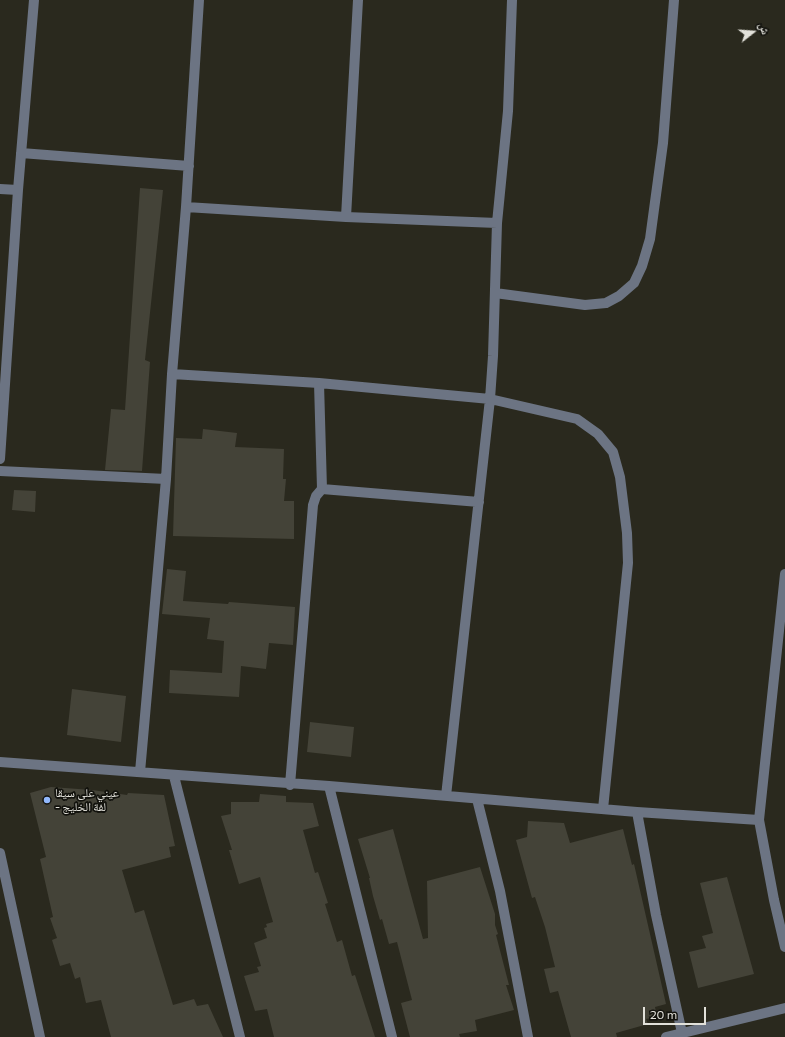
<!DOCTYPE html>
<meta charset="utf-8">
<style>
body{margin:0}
#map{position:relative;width:785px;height:1037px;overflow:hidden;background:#2a291e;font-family:Commissioner,"Noto Naskh Arabic",sans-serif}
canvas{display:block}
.north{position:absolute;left:733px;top:12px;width:40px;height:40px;-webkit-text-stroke:3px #12120d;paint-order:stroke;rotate:73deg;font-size:11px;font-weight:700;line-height:16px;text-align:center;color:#e2e1da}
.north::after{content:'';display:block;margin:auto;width:14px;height:18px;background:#e2e1da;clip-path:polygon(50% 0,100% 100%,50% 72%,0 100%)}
.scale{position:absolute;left:643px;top:1007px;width:63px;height:18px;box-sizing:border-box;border:2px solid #e2e1da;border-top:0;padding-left:5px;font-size:12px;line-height:14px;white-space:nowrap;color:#e2e1da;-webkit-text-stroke:3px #12120d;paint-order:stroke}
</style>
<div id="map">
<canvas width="785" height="1037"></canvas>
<div class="north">ش</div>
<div class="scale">20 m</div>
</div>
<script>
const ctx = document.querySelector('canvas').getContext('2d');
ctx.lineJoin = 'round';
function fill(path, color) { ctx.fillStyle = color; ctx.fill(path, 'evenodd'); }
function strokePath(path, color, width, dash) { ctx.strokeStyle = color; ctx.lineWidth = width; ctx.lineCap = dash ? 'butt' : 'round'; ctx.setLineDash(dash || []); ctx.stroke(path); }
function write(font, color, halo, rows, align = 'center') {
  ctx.font = font + ' Commissioner,"Noto Naskh Arabic",sans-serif'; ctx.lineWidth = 3.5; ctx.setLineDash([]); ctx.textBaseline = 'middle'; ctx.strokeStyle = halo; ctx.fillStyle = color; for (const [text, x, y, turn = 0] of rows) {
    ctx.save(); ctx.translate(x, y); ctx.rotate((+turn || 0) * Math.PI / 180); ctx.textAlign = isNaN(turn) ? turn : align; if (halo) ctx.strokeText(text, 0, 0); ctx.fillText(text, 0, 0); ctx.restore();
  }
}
const building = new Path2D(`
 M140 188 163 190 145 360 150 362 142 471 105 470 111 409 125 410Z
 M203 429 237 433 235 447 284 449 283 479H286L284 501H294V539L173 536 176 438 202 439Z
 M14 490 36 491 35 512 12 510Z
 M167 569 186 571 183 601 228 604 229 602 295 607 293 645 269 643 266 669 241 666 239 697 169 693 170 670 222 673 224 641 207 639 210 618 162 614Z
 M72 689 126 696 121 742 67 735Z
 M310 722 354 727 351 757 307 752Z
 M51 787 92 790 127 795 128 793 164 795 175 846 169 847 171 857 122 870 135 913 144 910 173 1005 194 999 197 1006 208 1004 223 1037H111L101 1000 86 1003 80 977 75 979 70 963 60 966 52 940 57 938 50 918 53 917 40 859 46 857 30 793Z
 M260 794 286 796V802L313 803 319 826 303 830 315 873 318 872 328 903 325 904 337 942 342 940 352 976 355 975 375 1037H274L267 1009 255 1011 244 976 259 972 257 967 261 966 254 943 267 938 264 928 267 927 266 924 273 922 260 877 239 884 229 850H232L221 816 231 814V802H259Z
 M528 821 564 823 570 843 623 829 632 865 634 864 666 1004 655 1007 657 1017 646 1019 648 1024 616 1033 617 1037H571L558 991 550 993 544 969 555 967 545 927 535 897 532 898 516 840 527 837Z
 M393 829 423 939 428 938 427 881 480 867 495 914V925L498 934 496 935 509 985H506L514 1010 475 1020 477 1031 459 1034 460 1037H410L401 1003 412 1000 397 942 389 944 382 919 380 920 373 896 369 878H370L358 839Z
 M727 877 754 974 698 988 689 952 706 948 702 936 713 933 700 883Z`);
const minor = new Path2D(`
 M21 153 189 166
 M0 189 18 190
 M186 207 346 217 497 223
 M346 217 358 0
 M495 293 585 305 606 303 619 296 634 283 642 266 650 239 663 143 674 0
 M172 374 319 383 490 399 577 419 598 434 613 452 620 477 627 533 628 563 603 809
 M0 459 18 190 34 0
 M0 471 166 479
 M322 489 479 502
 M785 574 759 820 774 900 785 947
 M0 762 329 786 637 812 759 820
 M140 772 166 479 172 374 186 207 199 0
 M174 776 240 1037
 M290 785 313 505 316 496 322 489 319 383
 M329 786 392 1037
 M446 796 490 399 493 356 497 223 508 111 512 0
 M477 799 500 891 528 1037
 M637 812 656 915 682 1033
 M0 853 40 1037
 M666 1037 785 1008`);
const markers = [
 [47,800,4,"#91b8fd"]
];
const poiNames = [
 ["عيني على سيقا",55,793],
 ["- لفة الخليج",55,807]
];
fill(building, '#444338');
strokePath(minor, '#6c7483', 10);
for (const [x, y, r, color] of markers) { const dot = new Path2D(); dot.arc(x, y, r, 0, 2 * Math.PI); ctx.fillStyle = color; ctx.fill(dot); strokePath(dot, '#12120d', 1.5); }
write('12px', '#e2e1da', '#12120d', poiNames, 'left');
</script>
